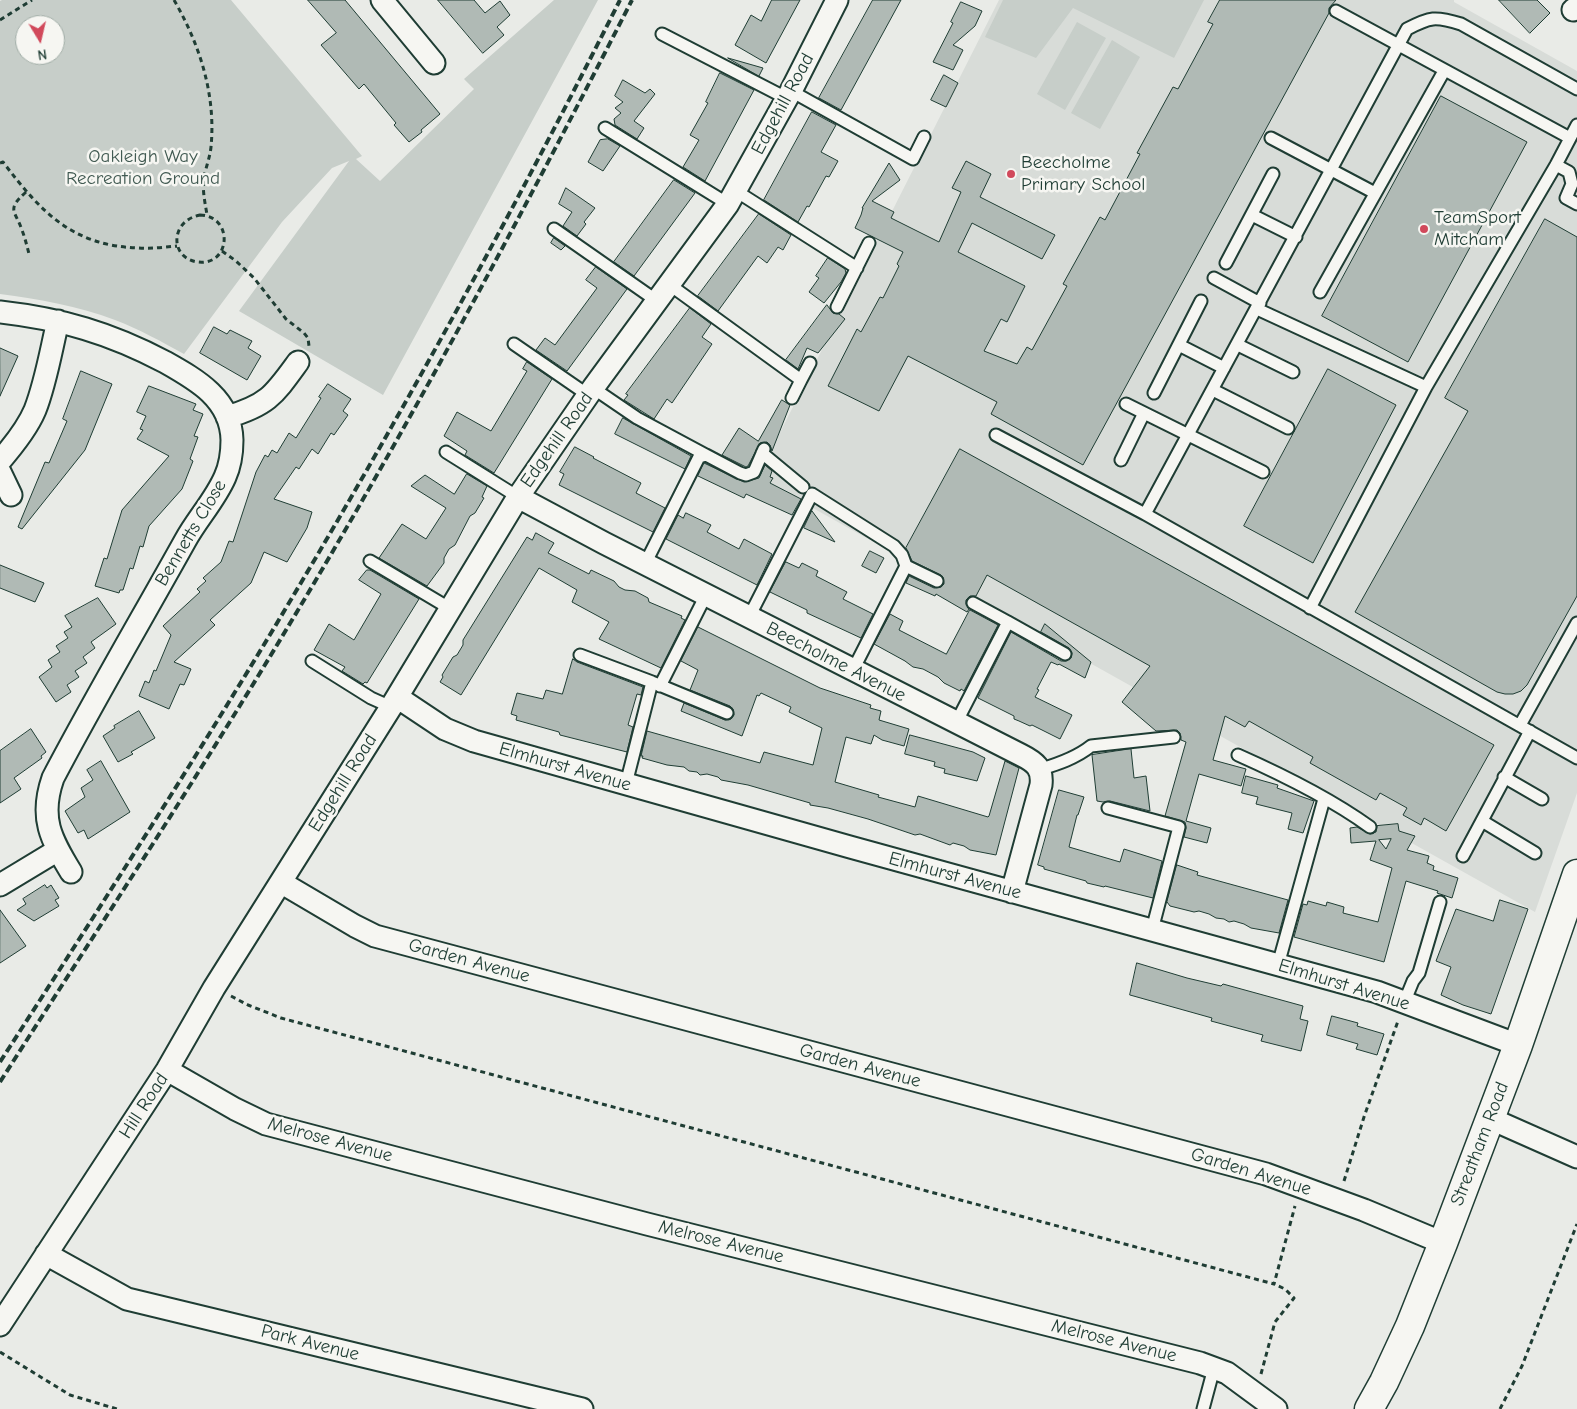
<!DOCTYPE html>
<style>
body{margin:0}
#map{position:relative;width:1577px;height:1409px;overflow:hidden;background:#e9ebe7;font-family:"Comic Neue",sans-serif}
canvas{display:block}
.north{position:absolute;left:15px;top:15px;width:50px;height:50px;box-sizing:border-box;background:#f6f6f2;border:1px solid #a0aca6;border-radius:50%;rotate:171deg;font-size:14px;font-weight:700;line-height:20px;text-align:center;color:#1f3d34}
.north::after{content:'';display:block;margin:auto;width:18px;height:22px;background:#d1495b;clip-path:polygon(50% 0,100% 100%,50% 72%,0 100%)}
</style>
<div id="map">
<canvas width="1577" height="1409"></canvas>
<div class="north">N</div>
</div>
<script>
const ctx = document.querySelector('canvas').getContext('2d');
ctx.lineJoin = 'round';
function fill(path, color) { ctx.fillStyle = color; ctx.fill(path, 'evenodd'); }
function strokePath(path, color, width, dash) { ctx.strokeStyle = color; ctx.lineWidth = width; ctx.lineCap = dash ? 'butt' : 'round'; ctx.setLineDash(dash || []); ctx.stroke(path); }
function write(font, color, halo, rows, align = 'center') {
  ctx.font = font + ' "Comic Neue",sans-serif'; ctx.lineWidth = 5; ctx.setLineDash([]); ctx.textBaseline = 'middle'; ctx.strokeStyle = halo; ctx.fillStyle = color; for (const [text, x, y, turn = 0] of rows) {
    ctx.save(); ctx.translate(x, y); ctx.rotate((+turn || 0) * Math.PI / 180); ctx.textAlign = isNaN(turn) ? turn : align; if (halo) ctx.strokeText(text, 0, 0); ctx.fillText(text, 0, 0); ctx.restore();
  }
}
const built = new Path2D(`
 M999 0H1454V2L1577 71V793L1535 912 811 507 762 602 753 597 802 500 758 476Z`);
const green = new Path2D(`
 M2 0H231L362 156 356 159 380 181 474 89 464 79 554 0H598L383 395 239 311 349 161 332 168 282 222 184 354C162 342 139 329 115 320 78 306 39 299 0 294V1ZM25 25H55V55H25Z
 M1003 0H1204L1174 58 1073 8 1036 58 985 37Z
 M1077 22 1106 38 1065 110 1037 94Z
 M1112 40 1140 57 1100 129 1071 113Z`);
const building = new Path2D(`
 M308 0H345L440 114 421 130 422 132 409 142 394 125 396 123 364 84 359 89 321 45 336 33Z
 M438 0H474L485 13 500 1 510 15 497 27 504 35 483 53Z
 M772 0H800L766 63 735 45 751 15 761 21Z
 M873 0H901L841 110 819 98Z
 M1220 0H1336L1329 8V13L1083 465 991 414 997 402 908 356 879 411 828 386 857 329 861 332 880 297 883 298 899 266 897 264 903 252 855 228 861 215 863 208H862L889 163 900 180 872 201 894 212 891 218 939 242 961 192 952 188 966 161 991 174 980 197 1055 235 1042 259 972 223 958 252 1025 286 1007 322 1001 319 984 351 1017 364 1027 347 1032 350 1067 286 1063 284 1100 217 1105 220 1140 154 1137 153 1173 87 1178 89 1213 24 1208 22Z
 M1499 0H1537L1550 13 1530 33Z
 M961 2 982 11 975 26 953 45 963 50 953 70 933 62 953 23 951 22Z
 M728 58 763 68 759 76Z
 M720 73 754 90 705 181 683 167 699 140 690 135 708 103 706 102Z
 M944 75 958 83 946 107 931 100Z
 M623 80 645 93 650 89 655 94 634 121 644 128 637 139 615 125 614 119 621 113 615 108 623 102 615 96Z
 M1441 96 1527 142 1408 362 1322 316Z
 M812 112 836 125 821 152 838 161 829 177 826 176 809 207 807 206 798 222 764 200Z
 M608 139 620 146 603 171 588 162 600 140Z
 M674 180 695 193 634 276 614 262Z
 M566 188 595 208 584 222 586 224 577 236 563 226 572 212 559 204Z
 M759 214 791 235 783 250 778 247 767 263 758 256 718 311 698 296Z
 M1545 219 1577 237V596L1527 685 1521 691 1513 694H1505L1497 692 1355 612 1468 411 1445 398Z
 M554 238 565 246 561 250 551 243Z
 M828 258 845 269 846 273 841 282 824 303 809 292 819 278 816 276Z
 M596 267 627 289 567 371 536 350 545 338 555 345 597 288 586 280Z
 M827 305 833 313 839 314 845 319 818 353 807 348 798 369 786 360Z
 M690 308 711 324 702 337 712 344 672 403 667 399 654 419 624 400 628 395 626 394Z
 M214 327 227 334 230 330 252 341 248 348 261 356 247 380 200 353Z
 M0 348 18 356 0 396Z
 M527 362 552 379 494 473 465 455 467 451 444 436 457 412 491 431 527 371 523 369Z
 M1328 369 1396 405 1313 563 1244 526Z
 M81 371 112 384 85 450 22 529 18 527 45 462 49 463 67 421 63 419Z
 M328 384 351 399 343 411 348 415 334 435 331 433 318 454 312 449 299 469 296 467 274 499 312 512 307 528 287 562 264 552 251 583 210 620 215 625 174 662 191 669 184 685 180 684 169 709 139 696 145 681 149 683 154 670 156 671 171 635 163 626 200 592 197 589 206 581 203 578 221 562 229 541 233 542 256 472 265 455 268 457 272 450 277 453 289 433 296 438 321 398 319 397Z
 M149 386 196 404 193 410 203 414 194 436 198 437 190 459 193 461 182 489 149 526 143 547 140 546 133 569 130 568 123 590H120L119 593 95 586 104 558 107 559 122 510 169 456 137 439 143 430 140 429 146 416 137 412Z
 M782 400 790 405 772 451 770 445 767 442 760 443 748 466 746 467 722 455 739 428 758 441Z
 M623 418 691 456 685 469 615 434Z
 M575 447 594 457 593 458 641 483 636 493 665 508 653 532 559 485 564 474 560 472Z
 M960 449 1494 745 1446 831 1424 818 1421 825 1403 815 1407 808 1380 793 1376 800 1310 763 1313 757 1249 721 1245 727 1225 716 1213 760 1246 769 1241 786 1199 774 1186 821 1211 828 1207 843 1184 837 1186 828 1185 822 1165 816 1186 742 1181 740 1180 733 1177 730 1156 731 1122 702 1150 666 987 575 976 596H970L966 600V604L969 609 967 612 936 594 935 596 906 583 909 576 934 588 941 587 944 584 943 577 941 575 912 561 906 548Z
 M704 463 744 482 759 478 765 465 772 471 770 477 773 478 770 483 801 499 792 515 746 494 744 498 698 476Z
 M467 474 487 486 482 497 484 498 475 513 470 516 455 545 449 549 444 558V563L427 586 379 558 402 524 426 539 446 508 411 486 425 475 454 494Z
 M812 511 835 542 804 528Z
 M686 513 711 525 707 532 739 549 744 539 772 554 757 585 666 539 678 515 683 518Z
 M536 533 554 543 548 553 589 574 591 570 614 581 619 587 625 590 635 591 648 598 649 602 682 616 681 618 685 620 661 668 599 639 609 622 572 602 577 590 539 568 461 695 440 682 443 677 442 675 453 657 457 655 463 645V640L527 537 532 540Z
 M870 551 884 558 876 573 862 566Z
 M786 562 799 568 802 563 818 571 816 576 847 592 843 599 873 614 861 638 807 613V610L770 592Z
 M0 565 44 583 35 602 0 588Z
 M367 570H370L419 599 367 683 365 682 363 684 342 671 345 667 314 650 329 624 354 640 381 594 359 580Z
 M98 598 116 624 91 642 95 648 83 657 87 663 75 671 79 677 67 685 71 692 56 702 39 677 52 667 48 660 60 652 56 646 68 638 64 632 72 627 65 616Z
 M970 610 998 625 964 691 961 689 960 691 944 683 938 677 923 669 913 667 905 661 874 644 890 614 903 621 899 630 946 654Z
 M1045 624 1091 662 1085 678 1059 664 1058 665 1051 662 1037 689 1039 690 1035 697 1072 715 1060 739 1032 725 1030 726 1019 721 1014 719V716L978 698 1011 632 1061 661H1066L1071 658 1072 653 1069 648 1041 632Z
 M698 627 820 688 871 705 870 708 881 711 879 720 909 729 904 746 882 740 874 735 871 744 846 737 835 782 879 795 878 797 915 807 918 796 988 817 989 816 1005 761 1019 768 996 855 970 850 964 846 953 843 950 845 920 834 915 835 868 819 828 808 810 805V803L748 785 721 780 718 777 707 774 700 775 697 772 689 771 684 767 667 765 642 758 643 756H641L647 731 760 763 764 752 813 765 822 728 789 712 791 707 761 693 759 696 757 695 742 736 681 711 684 703 725 720 731 719 734 715 733 709 730 706 690 690 698 670 681 661Z
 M573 659 577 662 643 687 641 695 637 694 628 725 633 727 627 752 560 735 559 732 516 720 517 716 511 714 517 693 543 699 546 690 562 694Z
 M139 711 155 738 131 752 133 754 118 762 103 736 115 728 114 726Z
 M31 729 46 752 41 756 42 758 14 778 21 789 0 803V751Z
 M910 735 973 752 985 758 977 781 944 773 945 769 934 766 935 762 905 754Z
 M1131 749 1134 778 1146 776 1150 811 1110 801 1103 802 1097 801 1092 755Z
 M101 761 130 812 88 839 84 830 78 833 65 811 85 797 81 788 93 780 87 770Z
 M1246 776 1278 785 1277 788 1314 801 1303 833 1288 829 1292 813 1256 804 1258 797 1242 793Z
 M1059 790 1084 797 1078 815H1077L1069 847 1120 862 1124 849 1162 861 1153 898 1105 886 1104 887 1087 883 1086 881 1044 869V867L1038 865Z
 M1398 824 1399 831 1415 836 1407 850 1429 856 1427 863 1434 866 1433 870 1458 878 1452 898 1437 893 1438 891 1406 881 1384 962 1294 937 1303 904 1307 905 1308 901 1326 906 1327 902 1344 907 1343 913 1378 922 1392 868 1370 860 1376 841 1351 843 1350 828 1357 827 1370 834 1376 832 1377 826ZM1391 839 1386 849 1379 840Z
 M1177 865 1198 872 1197 875 1288 900 1279 933 1251 928 1244 924 1234 921 1229 922 1224 919 1216 918 1209 914 1199 911 1194 912 1170 906 1167 902Z
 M45 885 47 888 51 885 59 898 55 900 59 906 34 921 17 910 26 904 23 899Z
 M1500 900 1528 909 1491 1014 1463 1005 1441 995 1451 967 1436 961 1456 909 1493 921Z
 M0 910 26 946 0 963Z
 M1137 963 1187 978 1221 986 1223 984 1303 1006 1300 1019 1308 1021 1301 1051 1261 1041 1263 1035 1211 1021 1212 1018 1130 995Z
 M1332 1016 1358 1023 1357 1026 1384 1034 1377 1055 1356 1049 1358 1044 1327 1035Z`);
const path = new Path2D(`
 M174 0C200 45 216 95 211 147 210 157 206 167 204 177 202 190 205 202 207 215
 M0 20 32 0
 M0 163 3 162C41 212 72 246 139 248 152 249 165 247 177 246
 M26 192C6 210 15 210 22 230 25 238 27 246 29 254
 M200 215C234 216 231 266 198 262 170 259 169 221 200 215Z
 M222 251 236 261 254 278 286 319 304 333 308 338 309 346
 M231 996 248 1005 281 1018 1274 1284 1295 1206
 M1344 1181 1364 1117 1398 1021
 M0 1352 70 1395 117 1409
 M1261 1374 1275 1322 1294 1298 1285 1289 1274 1284
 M1500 1409 1522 1366 1577 1224`);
const service = new Path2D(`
 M1336 11 1570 138
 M662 34 786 98
 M791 91 913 159 924 137
 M605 128 728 204
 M1271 138 1375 193
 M1556 165 1569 172 1572 184 1566 198 1577 204
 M736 191 857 268
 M1252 215 1296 237
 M554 229 657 301
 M1226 263 1273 174
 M1214 278 1260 303
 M670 285 801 380 810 363
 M1320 292 1444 71
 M837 307 869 243
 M1257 309 1426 387
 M514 344 588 395
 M1179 345 1224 368
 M1238 345 1293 372
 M593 388 637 418 706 455
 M1213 390 1288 428
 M1154 393 1201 301
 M792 398 801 380
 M1126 404 1263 472
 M996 435 1145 514 1577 758
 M446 452 518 497
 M762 453 803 487
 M1121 460 1144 413
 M1145 514 1407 29C1430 17 1435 16 1461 24L1577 89
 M370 561 449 608
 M645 564 699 457 706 455 740 473 746 475 754 472 764 449
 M973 603 1008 622
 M1310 608 1426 387 1556 165 1577 125
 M749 617 812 494 894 546 902 555 906 566
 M580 655 652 682 727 713
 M312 661 371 698 391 707
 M853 670 906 566 937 581
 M660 686 706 595
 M956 723 1008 622 1065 654
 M1520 725 1577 623
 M1238 755C1283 775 1330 798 1370 827
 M1041 769C1058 764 1076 758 1091 746L1174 737
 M1504 777 1542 799
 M626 784 652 682
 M1108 808 1179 827 1152 930
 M1482 821 1535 853
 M1463 856 1530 731
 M1278 965 1324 799
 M1404 1003 1413 981 1419 973 1440 902
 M1203 1409 1214 1368`);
const minor = new Path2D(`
 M382 0 434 63
 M1573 10 1577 7
 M0 312C62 319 110 333 165 362 197 380 231 399 232 440 232 452 230 466 225 477 215 500 197 519 185 541 141 620 95 698 53 778 39 818 51 839 71 872
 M227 417C268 405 274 395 298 362
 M0 461C13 446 27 429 35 410 46 382 51 350 58 321
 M0 472 11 495
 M518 497 604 543 1021 755C1035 762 1043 768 1041 785L1012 892
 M397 697 445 729 474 741 850 847 1377 992 1518 1045
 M282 883 355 926 375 936 1266 1174 1364 1210 1443 1243
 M0 885 58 850
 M167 1070 235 1109 266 1124 647 1224 1200 1363 1227 1373 1276 1409
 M1489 1118 1577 1157
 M46 1254 127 1299 582 1409
 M0 1325 167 1070 214 988 391 707 518 497 593 388 728 204 791 91 837 0`);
const primary = new Path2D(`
 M1369 1409 1384 1382 1410 1326 1443 1243 1518 1045 1577 874`);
const rail = new Path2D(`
 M0 1062C93 918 186 774 274 628 397 423 513 213 620 0
 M0 1082C95 933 192 786 283 635 408 428 522 215 632 0`);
const markers = [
 [1011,174,5,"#d1495b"],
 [1424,229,5,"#d1495b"]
];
const streetNames = [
 ["Edgehill Road",783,104,-62],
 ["Edgehill Road",557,440,-55],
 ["Bennetts Close",191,533,-59],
 ["Beecholme Avenue",836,662,27],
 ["Elmhurst Avenue",565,767,16],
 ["Edgehill Road",343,783,-58],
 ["Elmhurst Avenue",955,876,15],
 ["Garden Avenue",469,961,15],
 ["Elmhurst Avenue",1344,985,17],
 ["Garden Avenue",860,1066,15],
 ["Hill Road",144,1106,-57],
 ["Melrose Avenue",330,1140,15],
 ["Streatham Road",1480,1144,-69],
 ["Garden Avenue",1251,1172,17],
 ["Melrose Avenue",721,1242,14],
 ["Melrose Avenue",1114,1341,14],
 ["Park Avenue",310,1343,14]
];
const parkNames = [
 ["Oakleigh Way",143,157],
 ["Recreation Ground",143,179]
];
const poiNames = [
 ["Beecholme",1021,163],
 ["Primary School",1021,185],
 ["TeamSport",1434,218],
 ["Mitcham",1434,240]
];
fill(built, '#d8dcd8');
fill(green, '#c7cec9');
fill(building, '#b0bab5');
strokePath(building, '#1f3d34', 1);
strokePath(service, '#1f3d34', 15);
strokePath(minor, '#1f3d34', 25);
strokePath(primary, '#1f3d34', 31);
strokePath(path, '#1f3d34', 3, [5, 4]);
strokePath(service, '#f6f6f2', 11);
strokePath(minor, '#f6f6f2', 21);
strokePath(primary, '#f6f6f2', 28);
strokePath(rail, '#1f3d34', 4, [8, 4]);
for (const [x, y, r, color] of markers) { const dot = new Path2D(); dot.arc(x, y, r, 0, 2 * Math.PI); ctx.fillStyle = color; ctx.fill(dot); strokePath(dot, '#f6f6f2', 2); }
write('19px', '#1f3d34', '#f6f6f2', streetNames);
write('19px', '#415a52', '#f6f6f2', parkNames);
write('19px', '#1f3d34', '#f6f6f2', poiNames, 'left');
</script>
